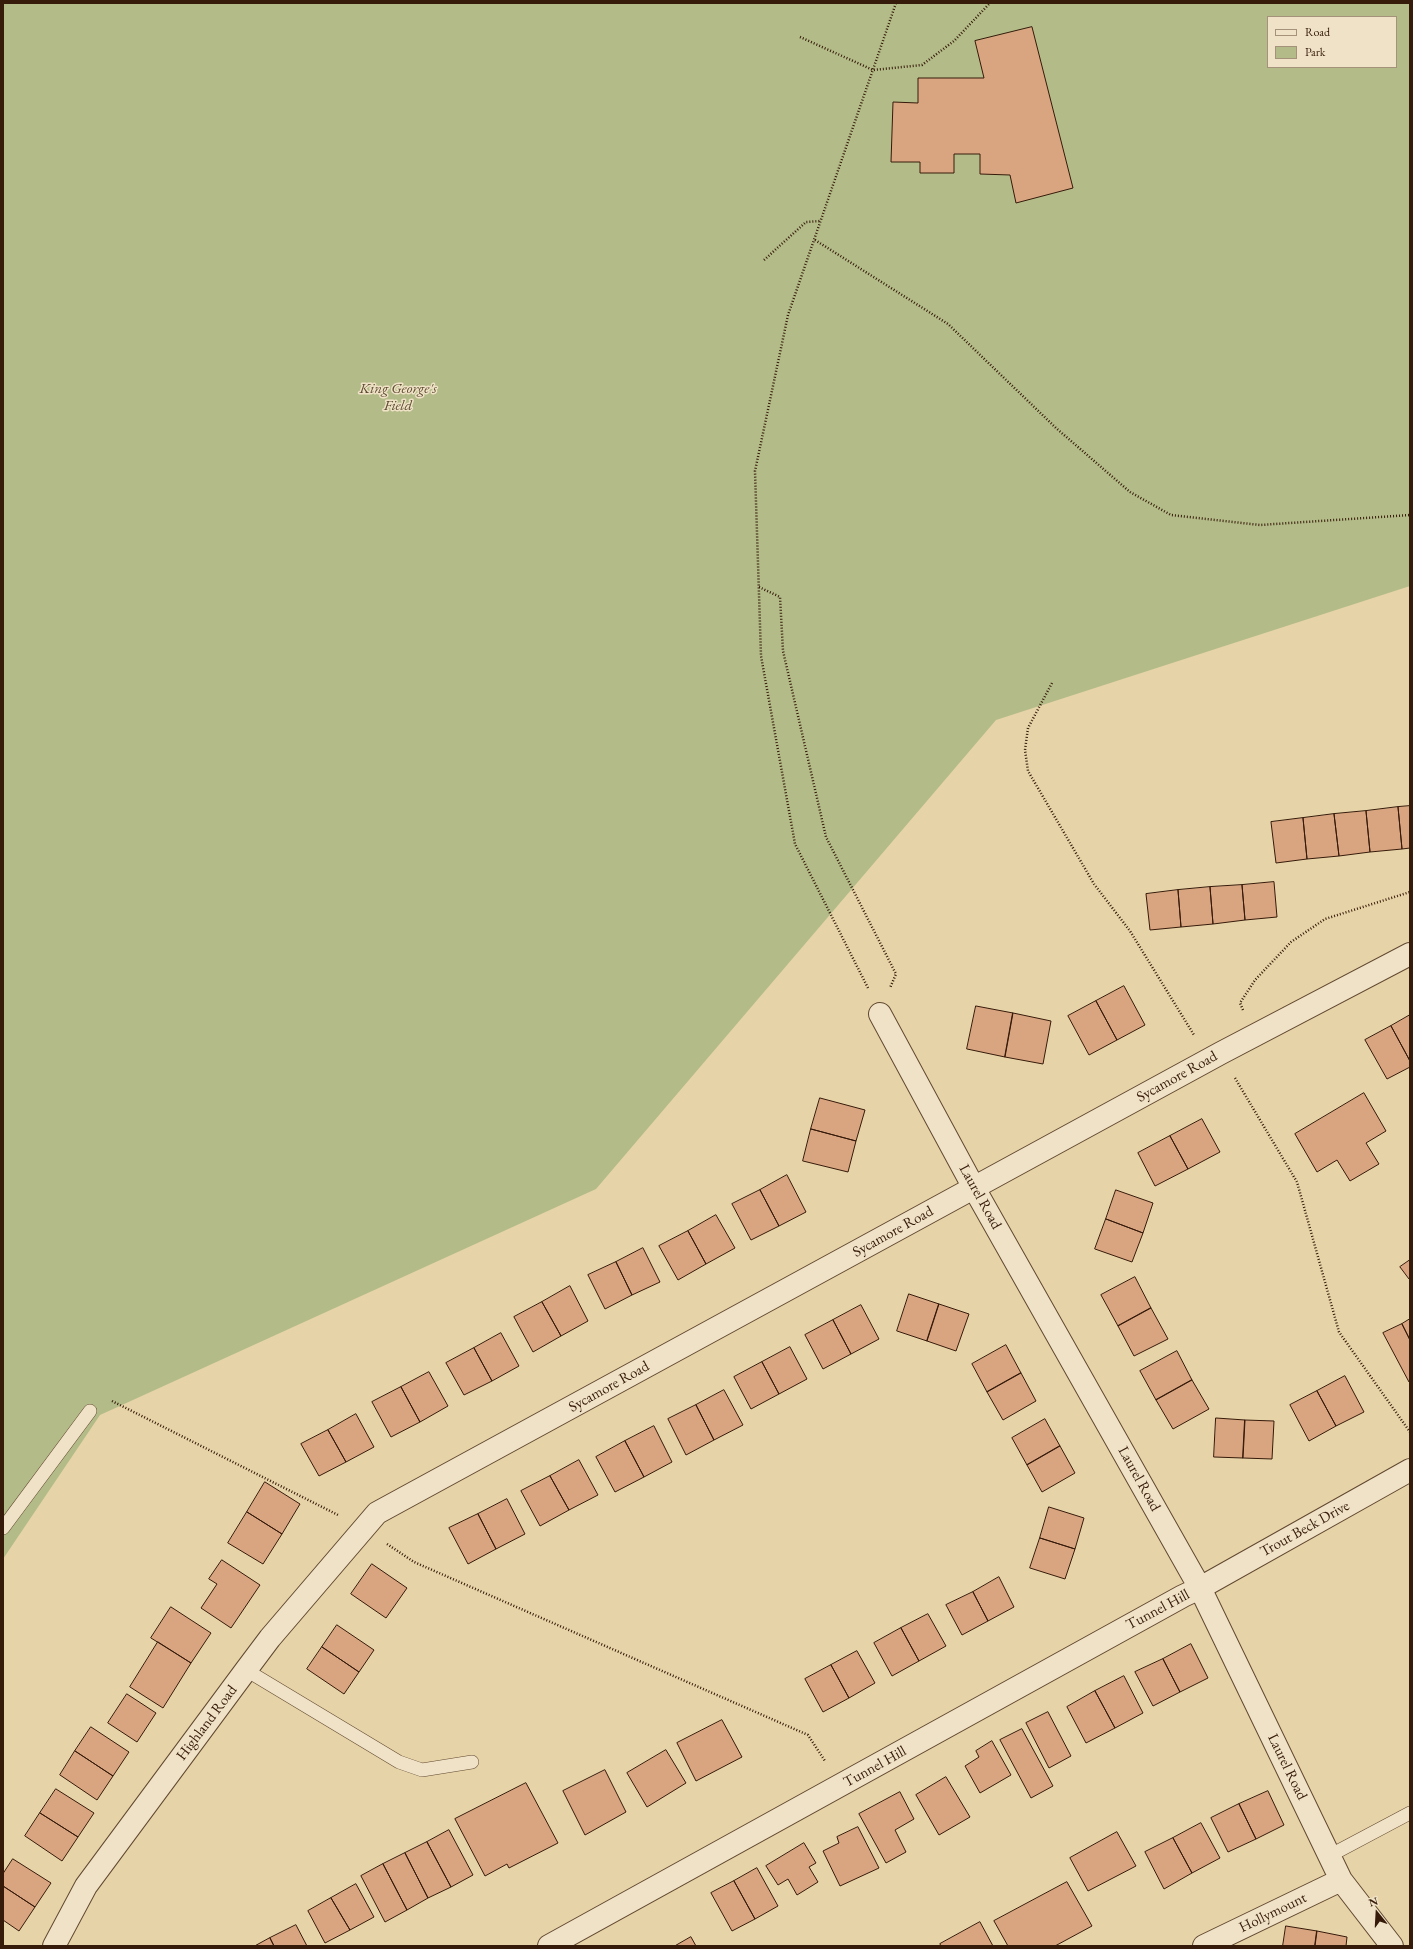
<!DOCTYPE html>
<style>
body{margin:0}
#map{position:relative;width:1413px;height:1949px;overflow:hidden;background:#e6d3a7;font-family:"EB Garamond",serif}
canvas{display:block}
.frame{position:absolute;inset:0;border:4px solid #361a0a;pointer-events:none}
.legend{position:absolute;left:1267px;top:16px;width:130px;height:52px;box-sizing:border-box;background:#efe2c6;border:1px solid #a5927b;margin:0;padding:5px 7px;list-style:none;font-size:12px;color:#361a0a}
.legend li{display:flex;align-items:center;gap:8px;height:20px}
.legend b{width:20px;border:1px solid #a5927b}
.north{position:absolute;left:1357px;top:1893px;width:40px;height:40px;-webkit-text-stroke:3px #efe2c6;paint-order:stroke;rotate:342deg;font-size:11px;font-weight:700;line-height:16px;text-align:center;color:#361a0a}
.north::after{content:'';display:block;margin:auto;width:14px;height:18px;background:#361a0a;clip-path:polygon(50% 0,100% 100%,50% 72%,0 100%)}
</style>
<div id="map">
<canvas width="1413" height="1949"></canvas>
<div class="frame"></div>
<ul class="legend">
<li><b style="height:5px;background:#efe2c6"></b>Road</li>
<li><b style="height:11px;background:#b3bc88"></b>Park</li>
</ul>
<div class="north">N</div>
</div>
<script>
const ctx = document.querySelector('canvas').getContext('2d');
ctx.lineJoin = 'round';
function fill(path, color) { ctx.fillStyle = color; ctx.fill(path, 'evenodd'); }
function strokePath(path, color, width, dash) { ctx.strokeStyle = color; ctx.lineWidth = width; ctx.lineCap = dash ? 'butt' : 'round'; ctx.setLineDash(dash || []); ctx.stroke(path); }
function write(font, color, halo, rows, align = 'center') {
  ctx.font = font + ' "EB Garamond",serif'; ctx.lineWidth = 3; ctx.setLineDash([]); ctx.textBaseline = 'middle'; ctx.strokeStyle = halo; ctx.fillStyle = color; for (const [text, x, y, turn = 0] of rows) {
    ctx.save(); ctx.translate(x, y); ctx.rotate((+turn || 0) * Math.PI / 180); ctx.textAlign = isNaN(turn) ? turn : align; if (halo) ctx.strokeText(text, 0, 0); ctx.fillText(text, 0, 0); ctx.restore();
  }
}
const green = new Path2D(`
 M3 3H1410V586L996 720 596 1189 100 1415 3 1559ZM1268 17H1396V67H1268Z`);
const building = new Path2D(`
 M1032 27 1073 188 1016 203 1010 175 980 174V154H954V173H920V162H891L893 102 918 103V78H984L975 41Z
 M1410 806V848L1402 849 1398 807Z
 M1398 807 1402 849 1370 852 1366 811Z
 M1366 811 1370 852 1339 856 1334 814Z
 M1334 814 1339 856 1307 859 1303 818Z
 M1303 818 1307 859 1276 863 1271 822Z
 M1274 882 1277 917 1245 920 1242 885Z
 M1242 885 1245 920 1213 924 1210 887Z
 M1210 887 1213 924 1181 927 1178 890Z
 M1178 890 1181 927 1150 930 1146 894Z
 M1124 986 1145 1025 1117 1040 1096 1001Z
 M1096 1001 1117 1040 1089 1055 1068 1016Z
 M976 1006 1013 1013 1005 1057 967 1049Z
 M1013 1013 1051 1021 1043 1064 1005 1057Z
 M1410 1015V1061L1391 1026Z
 M1391 1026 1410 1061V1067L1387 1079 1365 1040Z
 M1364 1093 1386 1131 1366 1143 1379 1164 1350 1181 1337 1160 1317 1172 1295 1134Z
 M820 1098 865 1110 856 1141 811 1129Z
 M1202 1119 1220 1152 1188 1169 1170 1136Z
 M811 1129 856 1141 848 1172 803 1161Z
 M1170 1136 1188 1169 1155 1186 1138 1153Z
 M787 1175 806 1212 779 1226 760 1190Z
 M760 1190 779 1226 751 1240 732 1204Z
 M1116 1190 1153 1203 1143 1233 1106 1219Z
 M716 1215 735 1248 706 1264 688 1231Z
 M1106 1219 1143 1233 1132 1262 1095 1249Z
 M688 1231 706 1264 678 1280 659 1246Z
 M643 1248 660 1282 632 1295 616 1262Z
 M1410 1260V1278L1409 1279 1400 1267Z
 M616 1262 632 1295 605 1309 588 1275Z
 M1135 1277 1151 1308 1118 1326 1101 1295Z
 M570 1286 588 1321 561 1336 542 1302Z
 M909 1294 939 1304 927 1341 897 1331Z
 M542 1302 561 1336 533 1352 514 1317Z
 M939 1304 969 1314 956 1351 927 1341Z
 M861 1305 879 1339 851 1354 833 1320Z
 M1151 1308 1168 1339 1134 1356 1118 1326Z
 M1410 1319V1340L1402 1324Z
 M833 1320 851 1354 823 1369 805 1335Z
 M1402 1324 1410 1340V1381L1409 1382 1383 1333Z
 M501 1333 519 1366 492 1381 474 1348Z
 M1006 1345 1021 1373 987 1392 972 1364Z
 M790 1347 807 1379 779 1394 762 1362Z
 M474 1348 492 1381 464 1395 446 1363Z
 M1177 1351 1192 1380 1156 1400 1140 1371Z
 M762 1362 779 1394 751 1409 734 1377Z
 M429 1372 448 1406 420 1422 401 1387Z
 M1021 1373 1036 1401 1003 1420 987 1392Z
 M1345 1376 1364 1412 1336 1426 1317 1391Z
 M1192 1380 1209 1409 1173 1429 1156 1400Z
 M401 1387 420 1422 391 1437 372 1402Z
 M724 1390 743 1425 714 1440 696 1405Z
 M1317 1391 1336 1426 1309 1441 1290 1405Z
 M696 1405 714 1440 686 1455 668 1419Z
 M356 1414 374 1447 346 1462 328 1430Z
 M1216 1418 1245 1420 1243 1458 1214 1457Z
 M1045 1419 1060 1446 1027 1465 1012 1438Z
 M1245 1420 1274 1421 1272 1459 1243 1458Z
 M654 1426 672 1462 644 1477 625 1441Z
 M328 1430 346 1462 319 1476 301 1444Z
 M625 1441 644 1477 615 1492 596 1457Z
 M1060 1446 1075 1473 1042 1492 1027 1465Z
 M579 1460 598 1495 569 1510 550 1476Z
 M550 1476 569 1510 540 1526 521 1491Z
 M265 1482 300 1504 282 1534 247 1512Z
 M507 1499 525 1534 496 1549 478 1514Z
 M1049 1507 1084 1518 1075 1549 1040 1538Z
 M247 1512 282 1534 263 1564 228 1543Z
 M478 1514 496 1549 468 1564 449 1528Z
 M1040 1538 1075 1549 1065 1579 1030 1568Z
 M222 1560 260 1585 231 1628 201 1608 217 1584 209 1579Z
 M372 1564 407 1588 386 1618 351 1594Z
 M999 1577 1014 1607 988 1621 973 1592Z
 M973 1592 988 1621 962 1635 946 1605Z
 M171 1607 211 1633 191 1663 151 1638Z
 M928 1614 946 1646 919 1661 901 1628Z
 M337 1625 374 1650 359 1672 322 1647Z
 M901 1628 919 1661 892 1676 874 1643Z
 M158 1642 191 1663 163 1708 130 1687Z
 M1191 1644 1208 1678 1180 1692 1163 1659Z
 M322 1647 359 1672 344 1694 307 1669Z
 M857 1651 875 1683 849 1698 831 1665Z
 M1163 1659 1180 1692 1153 1706 1135 1672Z
 M831 1665 849 1698 823 1712 805 1679Z
 M1124 1676 1143 1713 1115 1728 1095 1691Z
 M1095 1691 1115 1728 1086 1743 1067 1707Z
 M127 1694 156 1713 137 1742 108 1723Z
 M1048 1712 1071 1756 1049 1768 1026 1723Z
 M722 1720 742 1757 696 1781 677 1743Z
 M91 1727 129 1752 113 1776 75 1751Z
 M1022 1729 1053 1786 1031 1798 1000 1740Z
 M992 1741 1011 1775 980 1793 965 1766 979 1757 976 1751Z
 M666 1750 686 1783 647 1807 627 1773Z
 M75 1751 113 1776 97 1800 60 1775Z
 M605 1770 626 1812 585 1835 563 1791Z
 M946 1777 970 1817 939 1835 916 1795Z
 M526 1783 558 1843 509 1868 507 1864 485 1876 455 1819Z
 M56 1789 94 1813 78 1837 40 1813Z
 M1268 1791 1284 1825 1256 1839 1239 1804Z
 M900 1792 914 1819 895 1830 906 1852 886 1863 859 1814Z
 M1239 1804 1256 1839 1228 1852 1211 1818Z
 M40 1813 78 1837 62 1861 25 1836Z
 M1201 1823 1220 1858 1192 1873 1173 1838Z
 M858 1827 879 1868 840 1886 823 1851 839 1843 837 1837Z
 M449 1830 473 1875 451 1887 427 1842Z
 M1117 1832 1136 1866 1088 1891 1070 1858Z
 M1173 1838 1192 1873 1164 1889 1145 1852Z
 M427 1842 451 1887 428 1898 405 1853Z
 M804 1843 816 1863 809 1867 818 1882 797 1895 788 1879 778 1885 766 1866Z
 M405 1853 428 1898 407 1910 383 1864Z
 M13 1859 51 1883 35 1907 3 1886V1874Z
 M383 1864 407 1910 385 1922 361 1876Z
 M757 1868 778 1906 755 1919 734 1881Z
 M734 1881 755 1919 732 1931 711 1893Z
 M1067 1882 1092 1926 1055 1946H1008L994 1921Z
 M356 1884 374 1917 350 1930 331 1898Z
 M3 1886 35 1907 19 1931 3 1920Z
 M331 1898 350 1930 325 1943 308 1911Z
 M980 1922 993 1946H941L940 1944Z
 M296 1925 307 1946H274L270 1938Z
 M1286 1926 1317 1931 1315 1946H1283Z
 M1317 1931 1347 1937 1346 1946H1315Z
 M691 1937 696 1946H675Z
 M270 1938 274 1946H255Z`);
const path = new Path2D(`
 M800 37 873 70 922 65 954 41 990 3
 M815 240 948 324 1056 428 1130 492 1171 515 1260 525 1410 515
 M764 260 806 222 821 221
 M759 587 780 597 783 651 826 837 896 974 890 988
 M1052 683 1028 728 1025 750 1028 771 1094 884 1130 931 1194 1035
 M868 988 795 844 761 656 755 471 788 315 896 3
 M1243 1010 1240 1003 1255 980 1291 942 1325 919 1410 892
 M1235 1078 1297 1182 1339 1332 1410 1432
 M112 1401 338 1515
 M387 1544 414 1562 808 1735 825 1761`);
const service = new Path2D(`
 M3 1528 90 1411
 M246 1670 399 1762 422 1770 472 1762
 M1329 1856 1410 1813`);
const minor = new Path2D(`
 M880 1014 974 1188 1200 1588 1341 1880 1392 1946
 M54 1946 86 1886 246 1670 270 1638 377 1513 1221 1053 1410 954
 M549 1946 1183 1596 1200 1588 1410 1470
 M1204 1946 1341 1880`);
const parkNames = [
 ["King George's",398,389],
 ["Field",398,406]
];
const streetNames = [
 ["Sycamore Road",1177,1077,-29],
 ["Laurel Road",980,1197,61],
 ["Sycamore Road",893,1232,-29],
 ["Sycamore Road",609,1387,-29],
 ["Laurel Road",1139,1479,61],
 ["Trout Beck Drive",1305,1529,-29],
 ["Tunnel Hill",1158,1610,-28],
 ["Highland Road",207,1723,-53],
 ["Tunnel Hill",875,1767,-29],
 ["Laurel Road",1287,1767,64],
 ["Hollymount",1273,1913,-26]
];
fill(green, '#b3bc88');
fill(building, '#d9a580');
strokePath(building, '#361a0a', 1);
strokePath(service, '#624831', 14);
strokePath(minor, '#624831', 24);
strokePath(path, '#361a0a', 2.5, [1, 2]);
strokePath(service, '#efe2c6', 13);
strokePath(minor, '#efe2c6', 22);
write('italic 15px', '#5c4b30', '#efe2c6', parkNames);
write('15px', '#361a0a', '#efe2c6', streetNames);
</script>
